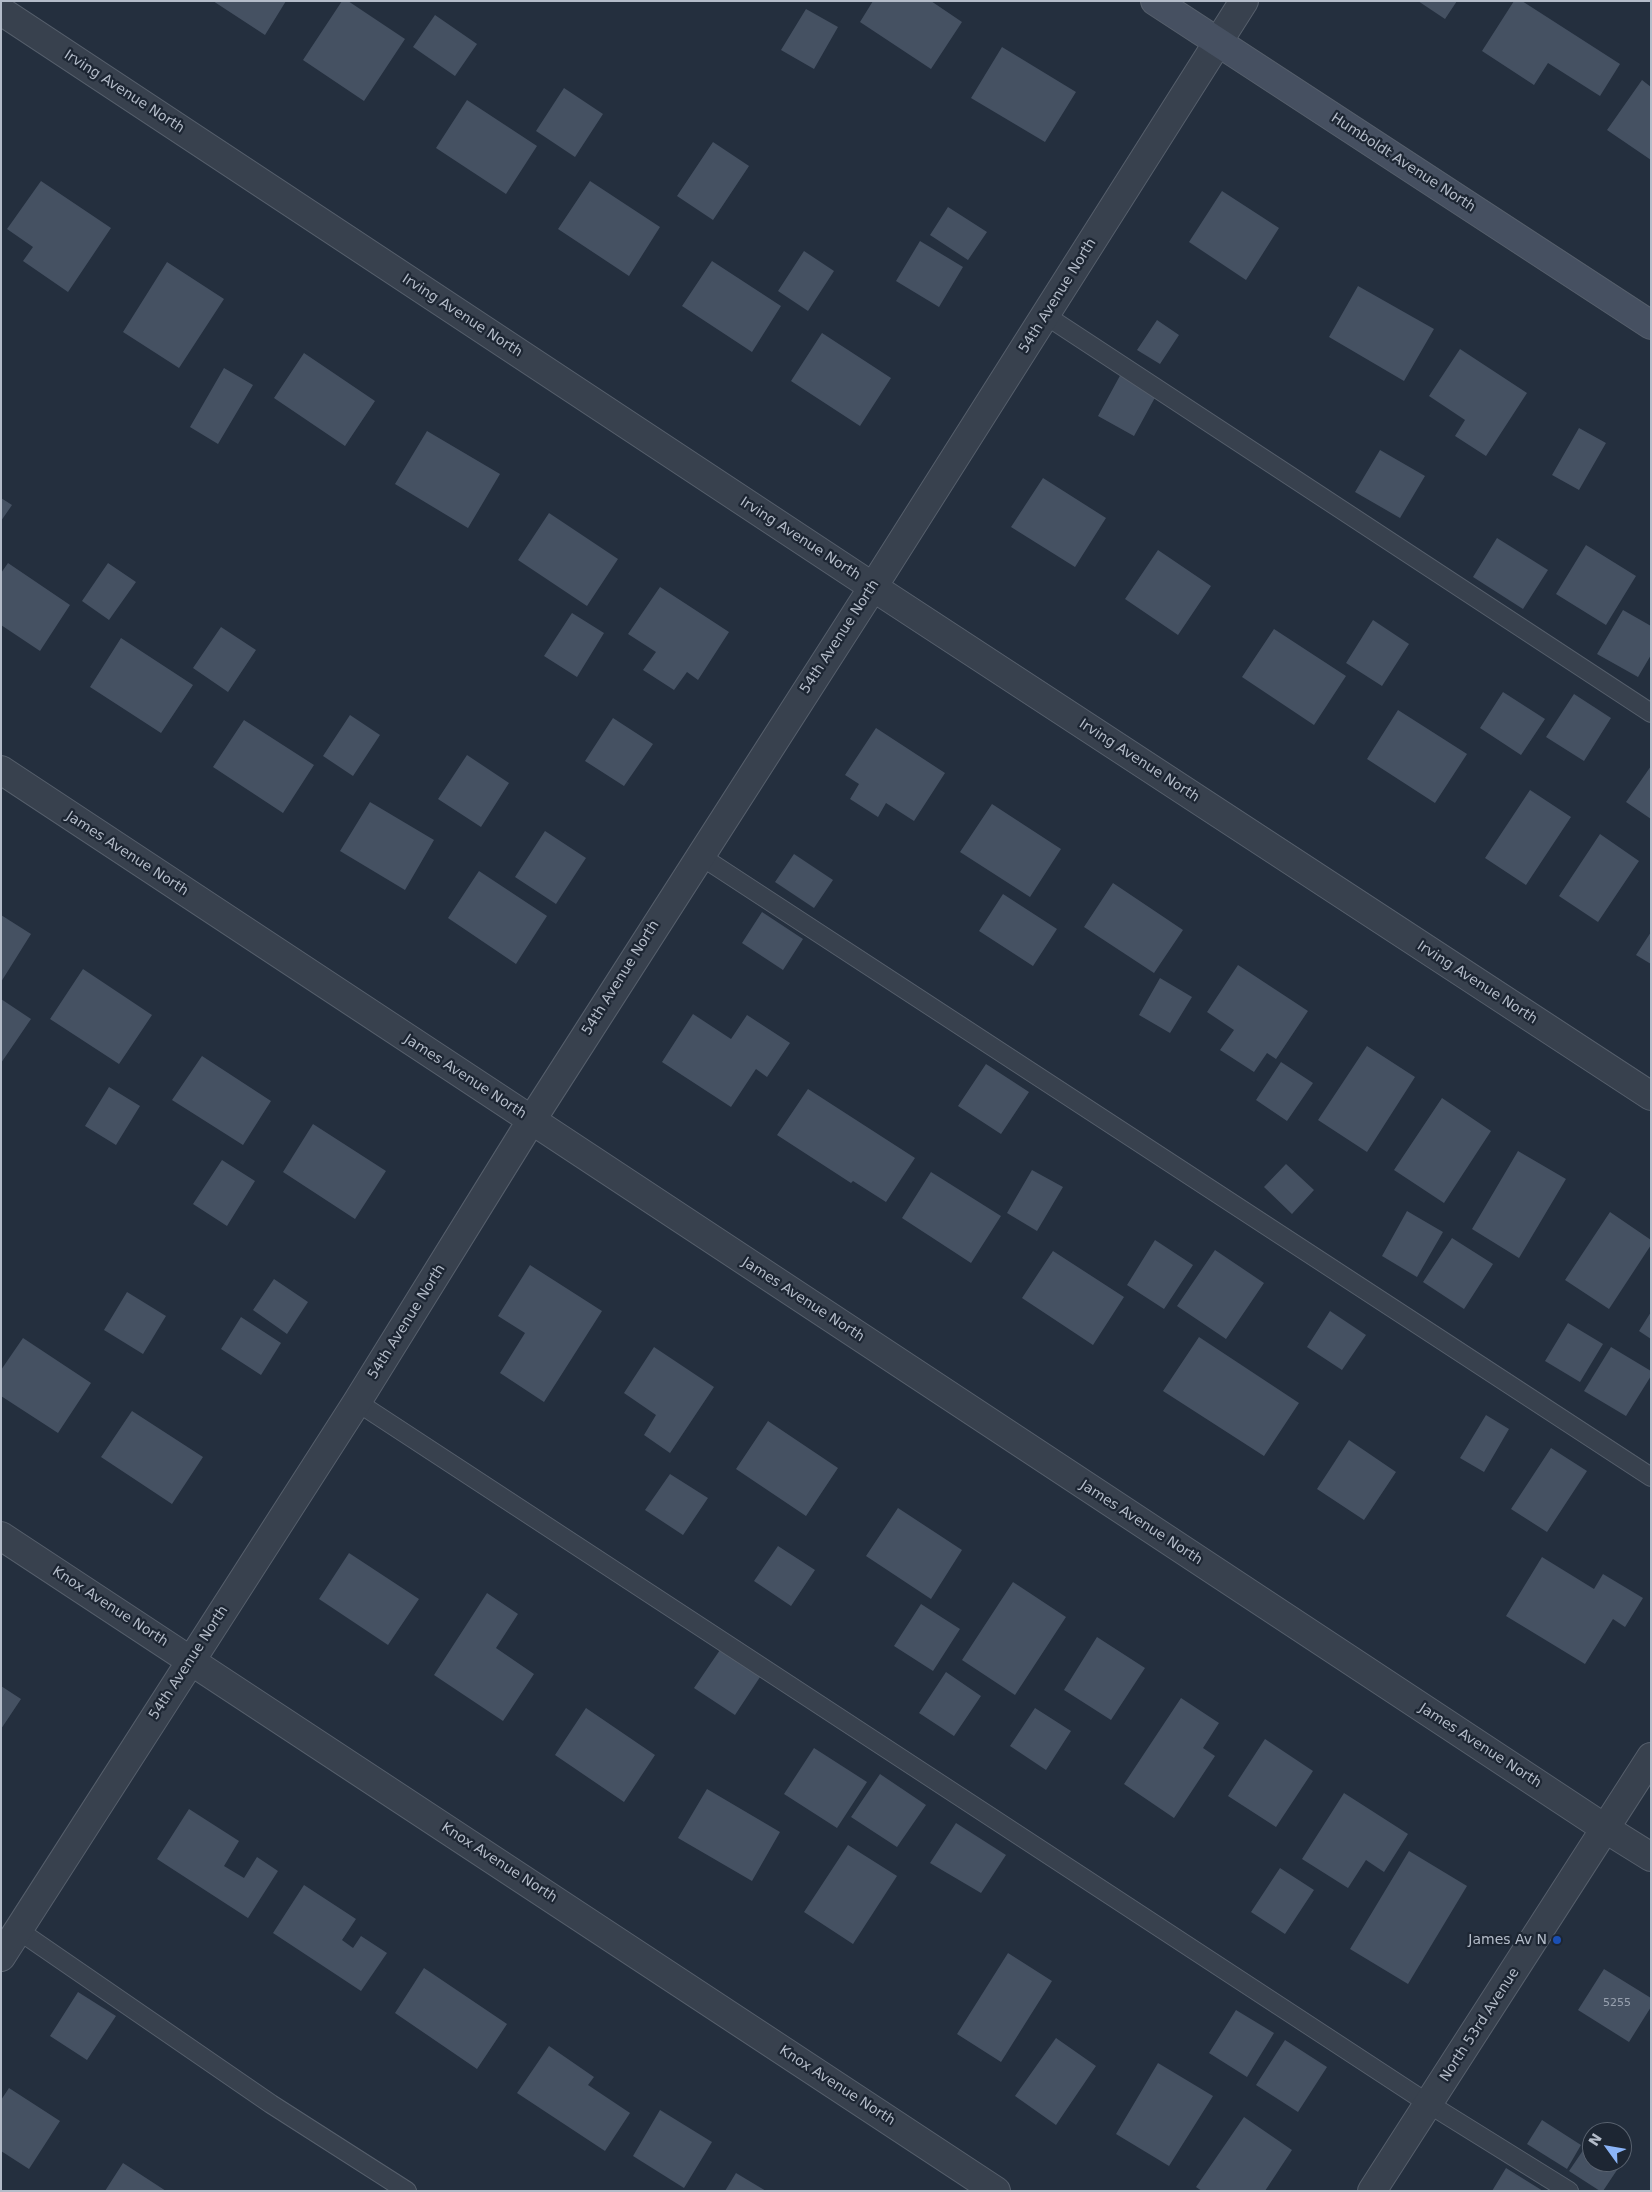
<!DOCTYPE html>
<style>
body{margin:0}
#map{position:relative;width:1652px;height:2192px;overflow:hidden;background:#242f3e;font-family:"DejaVu Sans",sans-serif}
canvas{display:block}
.frame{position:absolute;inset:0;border:2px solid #b4bcc9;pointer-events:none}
.north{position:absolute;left:1582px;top:2122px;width:50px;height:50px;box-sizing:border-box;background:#1d2633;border:1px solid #59626f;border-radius:50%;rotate:302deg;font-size:14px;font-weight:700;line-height:20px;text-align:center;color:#b4bcc9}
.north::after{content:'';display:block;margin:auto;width:18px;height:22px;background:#8ab4f8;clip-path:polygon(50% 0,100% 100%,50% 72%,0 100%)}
</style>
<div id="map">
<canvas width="1652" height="2192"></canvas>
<div class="frame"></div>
<div class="north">N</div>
</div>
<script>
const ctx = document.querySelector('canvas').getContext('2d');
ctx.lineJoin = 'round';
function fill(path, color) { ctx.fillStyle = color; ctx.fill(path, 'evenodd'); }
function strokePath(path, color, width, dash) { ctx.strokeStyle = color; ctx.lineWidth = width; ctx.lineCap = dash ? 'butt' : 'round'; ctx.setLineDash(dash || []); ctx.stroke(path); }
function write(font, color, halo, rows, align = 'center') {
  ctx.font = font + ' "DejaVu Sans",sans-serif'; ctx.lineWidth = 4.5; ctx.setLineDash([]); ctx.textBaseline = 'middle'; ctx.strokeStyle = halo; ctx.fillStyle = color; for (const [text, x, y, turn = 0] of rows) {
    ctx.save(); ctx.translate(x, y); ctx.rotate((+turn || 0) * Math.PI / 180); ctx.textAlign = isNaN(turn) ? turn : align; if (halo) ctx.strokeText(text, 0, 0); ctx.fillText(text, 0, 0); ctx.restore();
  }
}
const building = new Path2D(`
 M213 1H286L265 35Z
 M342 1H348L405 39 364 101 303 60Z
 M873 1H931L962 22 931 69 860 22Z
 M1418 1H1457L1445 19Z
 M1514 1H1522L1620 64 1600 96 1548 63 1534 85 1482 51Z
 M806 9 838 27 814 69 781 50Z
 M435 15 477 44 455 76 413 47Z
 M1002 47 1076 92 1045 142 971 98Z
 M1642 80 1651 87V160L1607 130Z
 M564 88 603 114 575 157 536 131Z
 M467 100 537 146 506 194 436 148Z
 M713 142 749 166 713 220 677 196Z
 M41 181 111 228 68 292 23 261 33 247 7 229Z
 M590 181 660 227 629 276 558 229Z
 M1222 191 1279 228 1246 280 1189 242Z
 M948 207 987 232 968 260 930 235Z
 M920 241 963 267 939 307 896 281Z
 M804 251 834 271 808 311 778 291Z
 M712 261 781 306 752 352 682 306Z
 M167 262 224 299 179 368 123 332Z
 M1358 286 1434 329 1404 381 1329 337Z
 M1157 320 1179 335 1160 364 1137 350Z
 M822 333 891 378 860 426 791 381Z
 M1460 349 1527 393 1486 456 1455 436 1465 420 1429 396Z
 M304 353 375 401 345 446 274 398Z
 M224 368 253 385 218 444 190 427Z
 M1122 372 1158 392 1134 436 1098 416Z
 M1579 428 1606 443 1579 490 1552 475Z
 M427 431 500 474 468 528 395 484Z
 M1380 450 1425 476 1400 518 1355 492Z
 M1043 478 1106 518 1075 567 1011 527Z
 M1 498 12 505 1 521Z
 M549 513 618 559 587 606 518 560Z
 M1497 538 1548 570 1523 609 1473 577Z
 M1586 545 1636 576 1606 625 1556 594Z
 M1158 550 1211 586 1178 635 1125 599Z
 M8 563 70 605 40 651 1 625V573Z
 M108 563 136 582 109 620 82 601Z
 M660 587 729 632 698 680 687 672 674 690 643 670 656 652 628 634Z
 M1623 610 1651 626V655L1638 677 1597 654Z
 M572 613 604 633 577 677 544 656Z
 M1373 620 1409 644 1382 686 1346 663Z
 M221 627 256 650 228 692 193 668Z
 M1274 629 1346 676 1314 725 1242 677Z
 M121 638 193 685 161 733 90 687Z
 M1503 692 1545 719 1521 755 1480 728Z
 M1574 694 1611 718 1584 761 1546 737Z
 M1398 710 1467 754 1435 803 1367 759Z
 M350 715 380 735 353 776 323 756Z
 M613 718 653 744 624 786 585 761Z
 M244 720 314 765 283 813 213 767Z
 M876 728 945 773 914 821 886 803 878 817 850 799 859 784 845 775Z
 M467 755 509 783 481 827 438 799Z
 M1651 766V819L1626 802Z
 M1530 790 1571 817 1526 885 1485 858Z
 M370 802 434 840 405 890 340 851Z
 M992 804 1061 849 1030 897 960 852Z
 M545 831 586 858 556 904 515 877Z
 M1600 834 1639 861 1598 922 1559 896Z
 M794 854 833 880 814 908 775 882Z
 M479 871 547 916 516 964 448 918Z
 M1113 883 1183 930 1154 973 1084 927Z
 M1003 894 1057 929 1033 966 979 931Z
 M762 912 803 939 783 970 742 943Z
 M1 915 31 934 1 982Z
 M1651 932V964L1636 955Z
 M1238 965 1308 1011 1276 1059 1267 1053 1254 1072 1220 1050 1234 1030 1207 1012Z
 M83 969 152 1015 119 1064 50 1019Z
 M1160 978 1192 997 1170 1033 1139 1015Z
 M1 999 31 1019 1 1063Z
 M693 1014 731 1039 747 1015 790 1043 767 1077 756 1069 731 1107 662 1062Z
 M1367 1046 1415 1077 1367 1152 1318 1120Z
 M202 1056 271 1101 243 1145 172 1100Z
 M1281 1062 1313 1083 1287 1121 1256 1100Z
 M986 1064 1029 1092 1001 1134 958 1106Z
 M109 1087 140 1106 116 1145 85 1126Z
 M808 1089 915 1158 886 1202 853 1181 851 1183 777 1135Z
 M1442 1098 1491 1131 1444 1203 1394 1170Z
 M313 1124 386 1171 355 1219 283 1172Z
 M1518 1151 1566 1179 1519 1258 1472 1229Z
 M222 1160 255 1181 227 1226 193 1204Z
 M1286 1164 1314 1190 1292 1214 1264 1187Z
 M1032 1170 1063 1187 1037 1231 1007 1213Z
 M931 1172 1001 1216 971 1263 902 1218Z
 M1407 1211 1443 1232 1417 1277 1382 1256Z
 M1610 1212 1651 1240V1245L1609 1309 1565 1280Z
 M1452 1238 1493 1264 1464 1309 1423 1282Z
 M1155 1240 1193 1265 1164 1309 1127 1285Z
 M1215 1250 1264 1283 1226 1339 1177 1306Z
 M1053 1251 1124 1297 1093 1345 1022 1298Z
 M530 1265 602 1311 544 1402 500 1373 525 1333 498 1316Z
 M274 1279 308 1302 287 1334 253 1310Z
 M127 1292 166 1316 143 1354 104 1330Z
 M1330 1311 1366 1335 1342 1370 1307 1347Z
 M1651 1312V1339L1639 1331Z
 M241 1317 281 1343 261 1375 221 1349Z
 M1568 1323 1603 1344 1580 1382 1545 1361Z
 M1199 1337 1299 1403 1264 1456 1163 1391Z
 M23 1338 91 1383 58 1433 1 1396V1370Z
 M654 1347 714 1387 670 1453 644 1435 656 1415 624 1393Z
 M1611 1347 1651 1371V1376L1626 1416 1584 1391Z
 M132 1411 203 1457 172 1504 101 1457Z
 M1486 1415 1509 1429 1484 1472 1460 1458Z
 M768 1421 838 1468 806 1516 736 1469Z
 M1349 1440 1396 1472 1364 1520 1317 1489Z
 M1551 1448 1587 1471 1547 1532 1511 1509Z
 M670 1474 708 1498 683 1535 645 1510Z
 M898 1508 962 1550 931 1599 866 1556Z
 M778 1546 815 1570 791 1606 754 1581Z
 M349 1553 419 1599 388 1645 319 1599Z
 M1542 1557 1594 1589 1603 1574 1643 1598 1625 1627 1613 1619 1585 1664 1506 1616Z
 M1013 1582 1066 1617 1015 1695 962 1660Z
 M487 1593 518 1614 496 1648 534 1674 503 1721 434 1675Z
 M921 1604 960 1629 933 1671 894 1646Z
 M1097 1637 1145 1668 1111 1720 1064 1690Z
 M722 1647 762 1674 735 1715 694 1688Z
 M946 1672 981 1696 954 1736 919 1713Z
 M1 1686 21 1699 1 1729Z
 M1181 1698 1219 1723 1203 1748 1215 1756 1174 1818 1124 1784Z
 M586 1708 655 1755 624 1802 555 1755Z
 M1035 1708 1071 1731 1046 1770 1010 1746Z
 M1265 1739 1313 1771 1276 1827 1228 1796Z
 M814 1748 867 1782 837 1828 784 1794Z
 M880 1774 926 1805 897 1847 851 1817Z
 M707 1789 780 1832 752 1881 678 1838Z
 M1344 1793 1408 1834 1384 1872 1366 1860 1348 1888 1302 1859Z
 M189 1809 239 1841 224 1866 244 1878 257 1857 278 1871 248 1918 157 1859Z
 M956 1823 1006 1855 981 1893 930 1863Z
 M848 1845 897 1876 853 1944 804 1912Z
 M1409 1851 1467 1886 1408 1984 1350 1949Z
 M1280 1868 1314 1890 1285 1934 1251 1912Z
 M304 1885 356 1919 342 1940 353 1948 361 1936 387 1953 361 1991 273 1933Z
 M1008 1953 1052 1981 1001 2062 957 2034Z
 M424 1968 507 2024 477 2069 395 2013Z
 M1604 1969 1651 1998V2007L1629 2042 1578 2010Z
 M78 1992 116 2016 87 2060 50 2036Z
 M1236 2010 1274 2033 1247 2077 1209 2053Z
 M1056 2038 1096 2066 1056 2125 1015 2096Z
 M1285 2040 1327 2067 1298 2112 1256 2085Z
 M549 2046 594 2077 588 2085 630 2113 605 2151 517 2093Z
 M1158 2063 1213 2096 1169 2166 1116 2134Z
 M9 2088 60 2121 29 2169 1 2151V2100Z
 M660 2110 712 2142 684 2188 633 2156Z
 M1244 2117 1292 2150 1265 2191H1202L1196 2187Z
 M1542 2120 1581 2145 1567 2169 1527 2144Z
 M1586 2146 1592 2150V2162H1610L1619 2167 1603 2191H1600L1569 2171Z
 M123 2163 166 2191H105Z
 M1506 2168 1543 2191H1492Z
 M736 2173 766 2191H725Z`);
const lane = new Path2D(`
 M1045 315 1651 713
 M699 855 1651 1477
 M357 1402 1429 2104 1569 2191
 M18 1930 271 2104 407 2191`);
const street = new Path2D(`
 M1 11 873 587 1651 1096
 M1 770 1606 1829 1651 1857
 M1 1536 996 2191
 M1 1957 357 1402 531 1121 873 587 1244 1
 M1372 2191 1651 1757`);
const secondary = new Path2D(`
 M1155 1 1651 325`);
const markers = [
 [1557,1940,5,"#1a4fb4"]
];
const numberNames = [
 ["5255",1617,2003]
];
const streetNames = [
 ["Irving Avenue North",124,92,33],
 ["Humboldt Avenue North",1403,163,33],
 ["54th Avenue North",1058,296,-58],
 ["Irving Avenue North",462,316,33],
 ["Irving Avenue North",800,539,33],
 ["54th Avenue North",840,637,-57],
 ["Irving Avenue North",1139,761,33],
 ["James Avenue North",127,854,33],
 ["54th Avenue North",621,978,-58],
 ["Irving Avenue North",1477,983,33],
 ["James Avenue North",465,1077,33],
 ["James Avenue North",803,1300,33],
 ["54th Avenue North",407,1322,-58],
 ["James Avenue North",1141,1523,33],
 ["Knox Avenue North",110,1607,33],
 ["54th Avenue North",189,1663,-57],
 ["James Avenue North",1480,1746,33],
 ["Knox Avenue North",499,1863,33],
 ["North 53rd Avenue",1480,2025,-57],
 ["Knox Avenue North",837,2086,33]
];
const poiNames = [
 ["James Av N",1547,1940]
];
fill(building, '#455162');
strokePath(lane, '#565f6c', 20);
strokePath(street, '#565f6c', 30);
strokePath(secondary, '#565f6c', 30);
strokePath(lane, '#38414e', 18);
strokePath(street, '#38414e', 28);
strokePath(secondary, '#465061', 28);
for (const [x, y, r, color] of markers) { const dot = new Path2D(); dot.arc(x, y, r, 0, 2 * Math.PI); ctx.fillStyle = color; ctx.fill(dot); strokePath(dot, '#1d2633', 2); }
write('11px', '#98a1af', null, numberNames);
write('14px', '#b4bcc9', '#1d2633', streetNames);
write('14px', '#b4bcc9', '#1d2633', poiNames, 'right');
</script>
